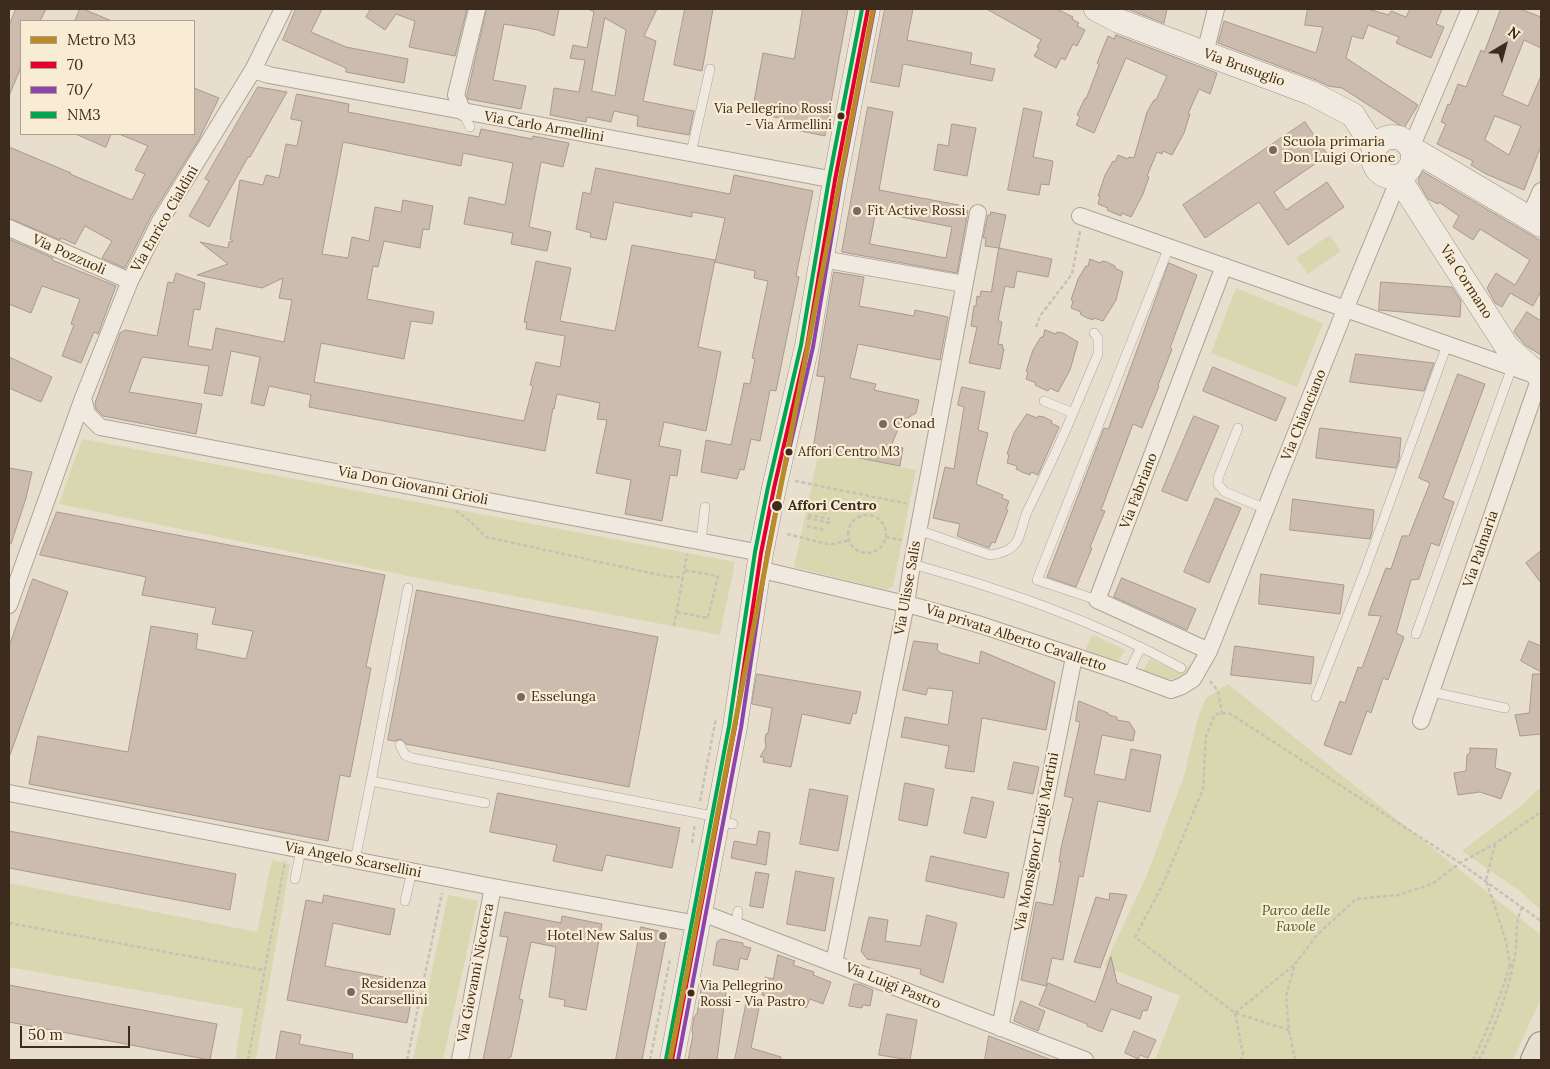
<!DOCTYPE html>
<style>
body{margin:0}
#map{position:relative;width:1550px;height:1069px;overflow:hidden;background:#e8dece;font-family:Lora,serif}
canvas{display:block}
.frame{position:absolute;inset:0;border:10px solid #3d2b1e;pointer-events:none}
.legend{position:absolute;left:20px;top:20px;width:175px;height:115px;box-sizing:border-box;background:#f8ecd4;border:1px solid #ad9f8b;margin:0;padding:6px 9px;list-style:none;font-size:15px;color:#3d2b1e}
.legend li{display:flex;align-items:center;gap:10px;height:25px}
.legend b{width:25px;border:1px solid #ad9f8b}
.north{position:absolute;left:1480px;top:20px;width:50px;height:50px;-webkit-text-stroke:4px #f8ecd4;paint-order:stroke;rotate:37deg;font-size:14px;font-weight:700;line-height:20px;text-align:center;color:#3d2b1e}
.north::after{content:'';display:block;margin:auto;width:18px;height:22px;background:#3d2b1e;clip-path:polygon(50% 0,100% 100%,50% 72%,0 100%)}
.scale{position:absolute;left:20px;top:1026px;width:110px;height:22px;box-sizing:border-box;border:2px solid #3d2b1e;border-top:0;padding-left:6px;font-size:15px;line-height:18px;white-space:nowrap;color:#3d2b1e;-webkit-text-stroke:4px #f8ecd4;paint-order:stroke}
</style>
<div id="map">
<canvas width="1550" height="1069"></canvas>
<div class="frame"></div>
<ul class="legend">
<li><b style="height:6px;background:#ba8c28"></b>Metro M3</li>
<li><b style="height:6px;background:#e4002b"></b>70</li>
<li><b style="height:6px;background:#8e44ad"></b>70/</li>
<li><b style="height:6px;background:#00a651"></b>NM3</li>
</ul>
<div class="north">N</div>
<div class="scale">50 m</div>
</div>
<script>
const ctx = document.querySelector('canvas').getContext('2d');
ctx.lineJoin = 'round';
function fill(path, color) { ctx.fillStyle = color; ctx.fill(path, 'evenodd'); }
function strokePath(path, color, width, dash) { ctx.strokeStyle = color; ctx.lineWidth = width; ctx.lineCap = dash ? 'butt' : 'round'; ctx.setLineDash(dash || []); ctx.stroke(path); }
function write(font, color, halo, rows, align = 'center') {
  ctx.font = font + ' Lora,serif'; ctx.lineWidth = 4.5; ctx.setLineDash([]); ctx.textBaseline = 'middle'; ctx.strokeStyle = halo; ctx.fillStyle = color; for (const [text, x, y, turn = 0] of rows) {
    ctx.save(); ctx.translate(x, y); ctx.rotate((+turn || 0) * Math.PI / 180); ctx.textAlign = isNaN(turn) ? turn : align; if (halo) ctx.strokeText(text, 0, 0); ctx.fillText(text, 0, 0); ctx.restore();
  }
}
const green = new Path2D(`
 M1330 235 1341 251 1308 274 1296 258Z
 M1236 288 1323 323 1297 387 1211 353Z
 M82 439 735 562 720 635 418 578 59 504Z
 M819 451 916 470 893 586 886 590 794 567Z
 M1094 635 1125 650 1117 664 1085 651 1091 637Z
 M1150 659 1178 672 1190 665 1193 667C1177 685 1165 679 1143 674L1144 669Z
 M1228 684 1541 935V998L1513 1060H1155L1180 996 1104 966 1147 875 1184 776 1198 717 1206 698Z
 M1541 787V910L1521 892 1462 851 1518 808Z
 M272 860 290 864 256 1060H235L243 1009 9 967V883L257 932Z
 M448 895 478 901 443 1060H413Z`);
const building = new Path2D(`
 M16 9H46L40 21H21V67L9 96V26Z
 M80 9H83L112 21H75Z
 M296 9H322L311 32 346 47 408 59 404 83 346 72V68L283 40Z
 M371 9H467L455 56 409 47 415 21 396 14 385 30 366 17Z
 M487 9H559L554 36 538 30 504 24 493 80 526 86 521 109 468 99 467 96Z
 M588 9H657L644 36 656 41 643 101 694 111 689 135 637 126 638 116 614 111 611 122 587 117 586 122 550 115 554 88 579 92 585 60 570 58 573 45 587 48 594 12ZM605 18 626 30 615 96 592 91Z
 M685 9H713L702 71 674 65Z
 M803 9H848L825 136 781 127 783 119 752 112 763 53 794 59Z
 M885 9H913L907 40 972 53 970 64 995 69 992 81 903 64 899 87 871 82Z
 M987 9H1057L1073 17 1072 19 1079 23 1077 26 1085 30 1077 46 1073 44 1065 60 1061 58 1056 68 1034 56 1039 48 1037 47 1041 40Z
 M1128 9H1167L1164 23Z
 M1308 9H1368L1389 15 1391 11 1406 17 1410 9H1442L1436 24 1444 27 1431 58 1396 43 1399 37 1368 25 1363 39 1352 36 1346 58 1418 105 1404 128 1342 88 1328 86 1316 80 1218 43 1224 21 1316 53 1323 27 1305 25Z
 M1501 9H1520L1541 17V48L1524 40 1502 95 1528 106 1541 76V146L1524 190 1486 174 1471 165 1473 161 1437 144 1446 124 1441 122 1448 104 1450 105 1458 84 1466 87 1481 50 1484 52ZM1495 116 1521 126 1509 155 1485 140Z
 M1116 35 1217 73 1210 94 1199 89 1188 114H1190L1184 133 1172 155 1163 151 1162 154 1157 152 1147 176 1149 177 1143 194 1131 217 1122 213 1121 216 1107 210 1108 208 1098 204 1100 196H1098L1105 175 1113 161 1115 162 1118 155 1128 159 1129 157 1134 158 1147 112 1154 100H1156L1167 76 1126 58 1094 133 1076 125 1080 117 1077 115 1085 98 1086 99 1099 65 1097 63 1108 36 1114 39Z
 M258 87 287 92 250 157H248L209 227 189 216 209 181 205 179Z
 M194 88 219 98 199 139 151 216 125 268 102 258 112 241 85 226 75 244 61 238 60 240 9 218V147L71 173 70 174 132 200 145 174 135 170 148 146 119 134H194Z
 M297 94 349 104 348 112 479 137 481 129 532 139 533 136 569 143 563 167 541 162 529 227 551 232 547 251 511 244 513 233 464 224 469 197 505 205 513 163 463 153 461 166 343 142 322 254 348 258 352 237 369 241 375 207 401 212 403 200 433 206 429 230 423 229 420 248 384 241 378 267 373 266 367 299 434 312 432 324 411 321 404 359 321 343 314 382 524 421 533 386 530 385 536 362 560 367 565 336 526 329 527 322H524L536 261 571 268 560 321 615 331 632 245 715 260 698 347 721 352 706 431 664 422 659 446 681 450 677 476 670 475 662 521 625 514 631 480 596 473 607 420 597 419 600 403 557 394 554 409 553 408 545 451 309 407 311 395 269 386 264 406 251 403 260 357 231 351 222 396 204 393 209 366 142 357 129 392 202 404 196 434 103 416 96 409 95 403 120 333 125 330 157 336 168 282 173 283 176 273 205 283 200 310 194 309 188 346 212 350 216 328 284 342 292 300 279 298 283 278 262 288 197 275 228 264 200 242 228 248 229 242 233 241 230 239 240 180 263 185 266 175 279 178 286 144 297 146 302 121 291 119Z
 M868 107 893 112 879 190 959 205 958 209 968 211 957 273 842 252ZM876 212 952 227 946 258 870 244Z
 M1024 108 1042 112 1033 157 1053 161 1049 185 1041 184 1039 195 1008 190Z
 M1305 122 1328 155 1274 192 1286 210 1327 182 1344 207 1288 245 1259 202 1205 238 1183 205Z
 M952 124 976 128 967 176 934 170 938 144 948 146Z
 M76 134H111L106 147Z
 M596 168 730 194 734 175 813 191 796 276 799 277 776 391 770 390 760 441 751 439 744 470 740 469 737 479 701 472 706 440 731 445 744 383 750 384 755 359 752 358 768 281 754 278 755 271 715 262 725 218 692 212V217L614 202 606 240 590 237 591 233 576 229 583 192 590 194Z
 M1422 171 1541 241V291L1533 306 1510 293 1502 307 1495 303 1487 288 1496 273 1515 285 1530 260 1480 229 1473 240 1453 227 1459 216 1439 202 1438 204 1428 199 1418 182Z
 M991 212 1006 215 999 248 985 246 986 238H983L988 215H990Z
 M9 239 53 258 52 260 116 286 98 334 94 332 81 363 62 356 74 325 71 324 80 299 42 286 31 313 9 304Z
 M999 248 1052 259 1048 277 1017 271 1014 288 1005 286 998 321 1002 322 998 344 1003 345 1002 348 1004 349 1000 369 969 363 977 327 971 326 974 306H976L977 296 980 297 981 291 991 292Z
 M1090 259 1100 263 1102 261 1107 262 1115 266V268L1123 272 1116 300 1103 321 1094 318 1093 320 1085 317 1080 314 1081 312 1071 308 1073 301 1071 300 1078 279 1086 266H1088Z
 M1169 263 1197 275 1170 348 1172 349 1158 385 1159 386 1142 428 1133 424 1101 510 1105 511 1090 547 1092 548 1076 587 1047 577 1104 428 1108 429Z
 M834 272 864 277 859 306 914 316 915 310 948 317 940 360 858 344 850 378 876 384 874 390 919 400 916 413 901 422 891 446 903 448 900 466 813 449 825 377 817 376Z
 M1381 282 1452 287 1461 301 1460 317 1379 310Z
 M1527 312 1541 321V355L1525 345 1514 332Z
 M1045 330 1056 334 1057 332 1063 333 1078 342 1070 370 1058 392 1050 388 1048 391 1041 388 1035 385 1036 383 1026 379 1028 372 1026 371 1033 350 1041 337H1043Z
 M1356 354 1434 363 1424 391 1350 382Z
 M9 357 52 377 41 402 9 388Z
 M1213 367 1286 398 1276 421 1203 391Z
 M1458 374 1485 384 1443 498 1454 502 1439 546 1431 543 1419 579 1411 580 1396 633 1404 637 1388 680 1383 678 1371 713 1367 711 1351 755 1324 745 1340 701 1345 703 1358 667 1362 668 1381 616 1368 615 1386 568 1391 569 1402 536H1409L1430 483 1419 478Z
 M962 387 985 392 978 430 988 433 976 484 1003 495 1002 498 1009 501 1006 509 1008 510 995 543 992 542 989 548 957 536 960 524 933 518 945 467 954 469 964 407 958 405Z
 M1027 414 1037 418 1038 416 1044 417 1052 421 1051 423 1059 427 1038 475 1031 472 1030 475 1022 472 1016 469 1017 466 1007 463 1009 455 1007 454 1014 433Z
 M1194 416 1219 426 1187 501 1162 491Z
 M1320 428 1401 438 1399 460 1396 468 1316 458Z
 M9 468 32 472 26 498 11 544H9Z
 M1216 498 1241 508 1209 583 1184 572Z
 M1293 499 1374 510 1372 532 1370 539 1290 530Z
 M57 512 385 575 366 667 371 668 350 777 340 775 328 841 29 784 38 736 128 752 151 626 198 634 196 649 246 659 253 631 212 624 216 608 142 595 146 577 40 555Z
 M1541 551V583L1526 563Z
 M1261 574 1344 585 1340 614 1259 604Z
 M1122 578 1196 609 1187 630 1114 597Z
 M33 579 68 592 10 755H9V647Z
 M417 590 658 637 629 787 406 744 401 739 395 741 388 740Z
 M914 641 938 644 937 650 941 653 979 664 981 651 1055 682 1046 730 982 718 974 772 945 768 949 746 901 737 905 717 948 725 953 691 928 688 926 695 903 690Z
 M1529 641 1541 646V672L1521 661Z
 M1235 646 1314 657 1311 684 1231 675Z
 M757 674 861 692 856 714 853 713 850 724 802 714 791 767 763 762 764 757H760L766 747 765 740 766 734 768 733 772 708 752 704Z
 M1533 674H1541V734L1520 736 1515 715 1529 713Z
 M1079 701 1108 713 1109 715 1117 717V720L1129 722 1135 731 1133 741 1102 735 1094 774 1125 780 1131 749 1161 755 1150 812 1098 801 1083 877 1079 876 1063 960 1052 958 1046 986 1021 980 1036 902 1053 905 1061 862H1059L1061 848 1073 798 1064 796 1080 722 1076 721Z
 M1470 748 1497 749 1495 768 1511 773 1501 799 1480 792 1458 795 1454 773 1466 771 1467 755 1470 752Z
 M1014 762 1039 767 1033 794 1008 789Z
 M905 783 934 789 927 826 899 820Z
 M810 789 848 796 838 851 800 844Z
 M498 793 680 828 672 868 606 855 602 871 553 861 557 845 490 832Z
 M972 797 994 802 986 838 964 833Z
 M9 831 236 874 230 910 9 868Z
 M759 831 770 833 766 865 731 858 734 841 756 845Z
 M931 856 1009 873 1004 898 926 881Z
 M796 871 834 878 825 931 787 924Z
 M756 872 769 874 763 908 750 906Z
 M1110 893 1127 895 1100 968 1074 962 1096 897 1109 900Z
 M324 895 395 909 390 935 333 923 325 966 415 983 407 1023 287 1000 306 900 322 903Z
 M505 912 561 923 562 916 602 924 586 1010 564 1006 565 1000 549 997 556 947 531 942 519 999 523 1000 511 1057H509L508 1060H483L508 937 500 936Z
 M927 915 957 923 943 983 920 974 921 969 867 959 861 951 869 917 888 920 885 941 920 946Z
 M641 927 667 933 642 1060H616Z
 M722 939 743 943V946L751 948 747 960 740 958 738 970 713 965 717 942Z
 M778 955 795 961 793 965 814 972 813 975 831 982 823 1004 810 999 806 1008 787 1000 762 995 765 977 773 979Z
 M1111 957 1117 983 1152 997 1147 1011 1143 1010 1140 1019 1111 1009 1102 1032 1087 1026V1024L1039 1005 1048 983 1095 1002Z
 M854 984H859L873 990 870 1006 863 1005 862 1008 849 1006Z
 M9 985 217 1024 210 1060 9 1022Z
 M702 986 726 991 717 1060H688L693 1035 692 1030 694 1017 697 1013Z
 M747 1000 760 1003 751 1048 781 1057V1060H735Z
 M1021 1001 1045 1011 1038 1031 1014 1021Z
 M887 1014 917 1020 910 1060 879 1055Z
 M281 1031 301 1035 299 1044 353 1054 352 1060H276Z
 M1134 1031 1156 1040 1148 1058 1140 1055 1138 1059 1125 1053Z
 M989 1036 1049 1059V1060H985Z`);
const path = new Path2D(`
 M1036 327 1040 316 1072 274 1080 231
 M795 481 909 504
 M810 509 829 514
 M456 511 470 521 486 537 669 577H683
 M808 515 830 519
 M848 534a19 19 0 1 1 38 0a19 19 0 1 1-38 0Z
 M807 518 831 523
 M807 526 825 530
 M787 534 827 544H833L850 540
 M886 537 902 540
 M677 612 708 618 718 576 684 570
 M674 626 687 554
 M1210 681 1218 691 1222 714
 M700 801 716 718
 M692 843 695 824
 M1495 844 1486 880 1506 941 1510 965 1512 966
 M9 923 264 970
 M1235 1013 1294 965
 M1235 1013 1243 1054 1241 1060
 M1289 1030 1235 1013 1135 937 1163 884 1203 789 1206 736 1215 714 1229 713 1460 863 1541 921
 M248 1060 285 861
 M407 1060 442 893
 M650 1060 670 959
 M1295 1060 1289 1030 1286 996 1295 964 1317 935 1356 899 1398 895 1432 884 1460 863 1496 843 1541 812
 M1473 1060C1488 1029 1500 998 1510 965
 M1479 1060C1495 1026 1509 992 1515 955 1518 938 1514 921 1523 906`);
const lane = new Path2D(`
 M463 112 470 127
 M691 153 710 69
 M1073 413 1098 354V338L1094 333
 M1238 428 1218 478V484L1225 492 1266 509
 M918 530 990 555C1000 554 1012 550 1017 541 1022 532 1023 521 1027 512 1043 479 1059 447 1073 413L1044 401
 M701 541 705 507
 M912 564C1005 590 1096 621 1181 668
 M1097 600 1037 580 1169 247
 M1416 634 1512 367
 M1128 674 1141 647
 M1432 692 1505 708
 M1316 697 1364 573 1447 345
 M400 745 405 755 412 758 718 817
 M371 781 408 588
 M718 821 733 824
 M355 860 371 781 485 803
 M295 879 301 850
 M405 901 412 871
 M736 925 738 911`);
const street = new Path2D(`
 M1205 53 1216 9
 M253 70 269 75 835 180
 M463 112 456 95 477 9
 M1411 148 1470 9
 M1080 216 1540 377 1421 721
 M1529 218 1541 191
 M9 228 130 281
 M822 259 964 284
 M83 398 87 414 100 427 761 553
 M758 569 918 607 981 625 1128 674 1171 690 1182 686 1193 679 1209 651 1351 295 1399 179
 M9 605 83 398 130 281 160 221 253 70 283 9
 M1209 651 1097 600 1224 266
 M9 793 493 887 698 924
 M700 912 1085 1060
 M834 963 906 604 912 564 978 213
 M1000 1028 1074 657
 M460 1060 493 887`);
const secondary = new Path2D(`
 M1096 9 1119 21 1311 93 1353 115 1375 149
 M1373 157a20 20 0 1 1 40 0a20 20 0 1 1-40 0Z
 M1411 148 1541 225
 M1398 177 1507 347 1541 377
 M672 1060 735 727 761 553 774 488 807 346 835 180 868 9`);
const primary = new Path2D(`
 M1534 1060 1541 1045`);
const bus1 = new Path2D(`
 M672 1060 735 727 761 553 774 488 807 346 835 180 868 9`);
const bus2 = new Path2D(`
 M678 1060 741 728 767 554 780 489 813 347 841 181 874 10`);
const bus3 = new Path2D(`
 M666 1059 729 726 755 552 768 487 801 345 829 179 862 9`);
const metro1 = new Path2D(`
 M670 1060 873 9`);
const markers = [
 [841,116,4.5,"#3d2b1e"],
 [1273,150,5,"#796a5c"],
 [857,211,5,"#796a5c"],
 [883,424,5,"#796a5c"],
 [789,452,4.5,"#3d2b1e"],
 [777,506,6,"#3d2b1e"],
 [521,697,5,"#796a5c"],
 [663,936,5,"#796a5c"],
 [351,992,5,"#796a5c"],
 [691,993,4.5,"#3d2b1e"]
];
const busNames = [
 ["Via Pellegrino Rossi",832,109,"right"],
 ["- Via Armellini",832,125,"right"],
 ["Affori Centro M3",798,452],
 ["Via Pellegrino",700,986],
 ["Rossi - Via Pastro",700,1002]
];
const streetNames = [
 ["Via Brusuglio",1244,68,20],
 ["Via Carlo Armellini",544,127,10],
 ["Via Enrico Cialdini",165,219,-60],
 ["Via Pozzuoli",69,255,24],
 ["Via Cormano",1466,282,57],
 ["Via Chianciano",1304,415,-68],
 ["Via Don Giovanni Grioli",413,486,11],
 ["Via Fabriano",1139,491,-69],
 ["Via Palmaria",1481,549,-71],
 ["Via Ulisse Salis",908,588,-80],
 ["Via privata Alberto Cavalletto",1016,638,18],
 ["Via Monsignor Luigi Martini",1037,842,-79],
 ["Via Angelo Scarsellini",353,860,11],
 ["Via Giovanni Nicotera",476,973,-79],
 ["Via Luigi Pastro",893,986,22]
];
const poiNames = [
 ["Scuola primaria",1283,142],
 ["Don Luigi Orione",1283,158],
 ["Fit Active Rossi",867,211],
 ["Conad",893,424],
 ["Esselunga",531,697],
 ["Hotel New Salus",653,936,"right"],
 ["Residenza",361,984],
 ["Scarsellini",361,1000]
];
const stopNames = [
 ["Affori Centro",788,506]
];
const parkNames = [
 ["Parco delle",1296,911],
 ["Favole",1296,927]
];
fill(green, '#d9d7b0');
fill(building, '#ccbcaf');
strokePath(building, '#a8998d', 1);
strokePath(lane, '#ada397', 10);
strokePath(street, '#ada397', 18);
strokePath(secondary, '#9d9387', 25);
strokePath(primary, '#93897e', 28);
strokePath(path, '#c7c0b7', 2.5, [4, 2.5]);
strokePath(lane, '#efe9e0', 9);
strokePath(street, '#efe9e0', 16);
strokePath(secondary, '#efe9e0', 24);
strokePath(primary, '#e6dfd1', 26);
strokePath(bus1, '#e4002b', 4);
strokePath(bus2, '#8e44ad', 4);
strokePath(bus3, '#00a651', 4);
strokePath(metro1, '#ba8c28', 5);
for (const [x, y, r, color] of markers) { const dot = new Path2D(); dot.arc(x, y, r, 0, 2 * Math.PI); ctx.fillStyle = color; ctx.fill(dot); strokePath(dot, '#f8ecd4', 2); }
write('13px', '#3d2b1e', '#f8ecd4', busNames, 'left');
write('14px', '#3d2b1e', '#f8ecd4', streetNames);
write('14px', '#3d2b1e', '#f8ecd4', poiNames, 'left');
write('bold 14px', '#3d2b1e', '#f8ecd4', stopNames, 'left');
write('italic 14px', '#505b23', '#f8ecd4', parkNames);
</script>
